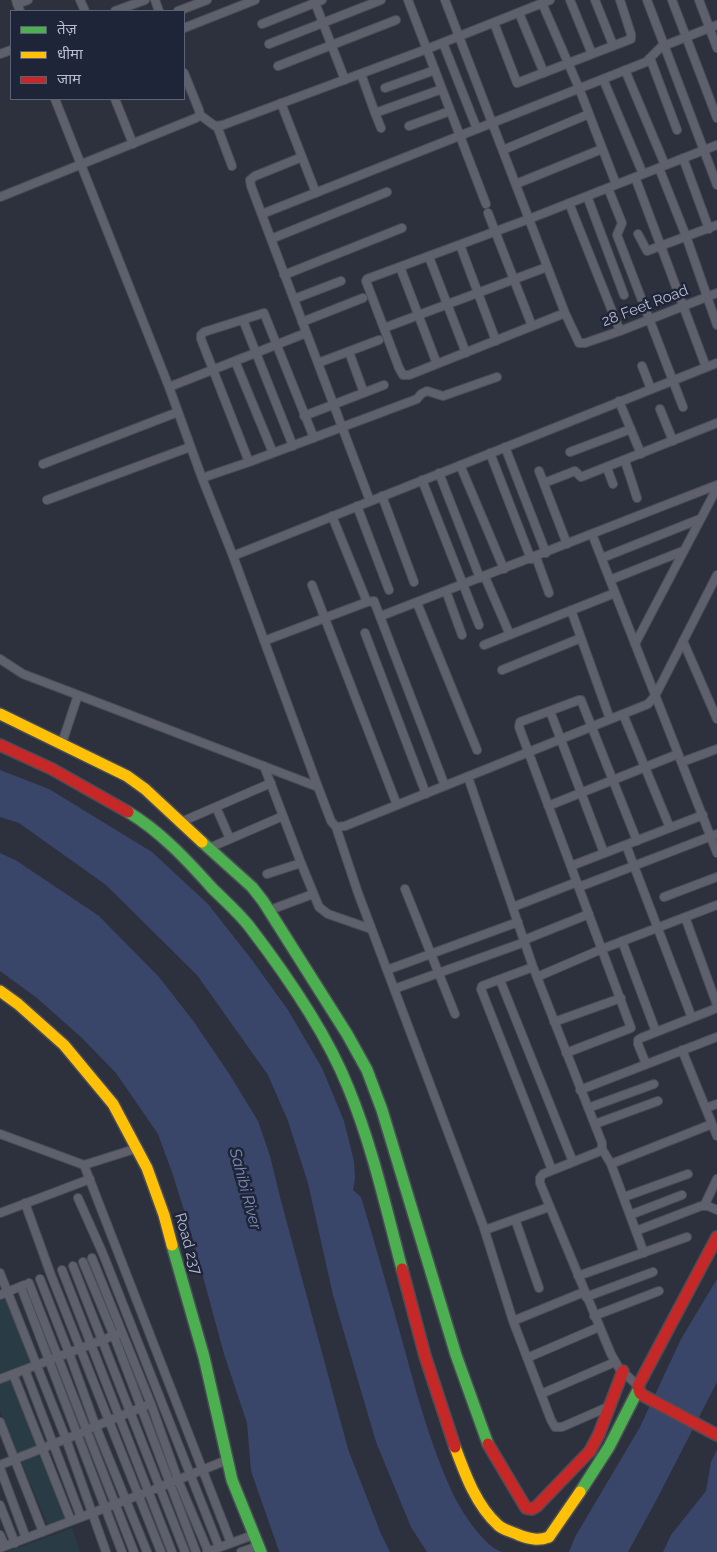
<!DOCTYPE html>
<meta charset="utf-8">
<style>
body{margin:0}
#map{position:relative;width:717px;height:1552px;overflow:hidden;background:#2d313e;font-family:Raleway,"Noto Sans Devanagari",sans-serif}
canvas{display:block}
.legend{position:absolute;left:10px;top:10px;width:175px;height:90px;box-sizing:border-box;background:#1f2539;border:1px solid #5c6174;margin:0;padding:6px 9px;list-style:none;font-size:15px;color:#b8bccd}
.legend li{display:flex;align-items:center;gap:10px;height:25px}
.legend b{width:25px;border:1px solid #5c6174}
</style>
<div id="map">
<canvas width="717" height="1552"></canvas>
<ul class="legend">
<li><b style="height:6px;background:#4caf50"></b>तेज़</li>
<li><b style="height:6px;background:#ffc107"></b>धीमा</li>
<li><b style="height:6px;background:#c62828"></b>जाम</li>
</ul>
</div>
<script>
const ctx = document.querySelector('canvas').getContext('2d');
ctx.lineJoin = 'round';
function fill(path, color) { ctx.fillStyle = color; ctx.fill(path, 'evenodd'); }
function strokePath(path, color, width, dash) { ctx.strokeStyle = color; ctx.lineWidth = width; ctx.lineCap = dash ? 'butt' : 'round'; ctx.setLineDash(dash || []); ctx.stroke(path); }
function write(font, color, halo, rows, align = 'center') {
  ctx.font = font + ' Raleway,sans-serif'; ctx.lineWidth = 5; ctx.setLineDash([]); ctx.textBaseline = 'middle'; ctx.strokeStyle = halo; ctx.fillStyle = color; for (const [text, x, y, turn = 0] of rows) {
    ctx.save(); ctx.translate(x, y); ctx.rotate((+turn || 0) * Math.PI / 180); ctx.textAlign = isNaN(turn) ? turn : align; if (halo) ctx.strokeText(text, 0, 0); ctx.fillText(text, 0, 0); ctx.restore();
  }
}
const green = new Path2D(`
 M6 1298 32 1363 0 1376V1300Z
 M11 1380 38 1447 18 1456 0 1411V1384Z
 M42 1453 68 1518 48 1526 21 1461Z
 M72 1528 80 1552H7Z`);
const water = new Path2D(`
 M0 770 49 789 152 852 208 904 252 960 288 1010 322 1068 344 1121 354 1161 355 1179 353 1190 361 1197C376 1247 390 1297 404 1347 417 1396 431 1446 452 1492 460 1509 483 1546 502 1552H427L411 1527 376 1442 333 1295 308 1183 288 1121 268 1075 197 975 106 885 19 823 0 817Z
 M0 853 17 861 99 916 159 977 194 1022 230 1075 258 1121 270 1156 280 1197 348 1449 381 1534 390 1552H280L279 1551 251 1471 247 1423 224 1354 192 1236 173 1175 158 1134 116 1073 82 1038 37 998 0 971Z
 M717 1279V1382L659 1495 628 1552H569L575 1537 640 1427 681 1339Z
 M717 1450V1552H663L671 1535 706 1491 711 1462Z`);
const street = new Path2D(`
 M16 0 20 11
 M80 0 85 11
 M155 0 159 11
 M314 0 345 80
 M408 0 486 204
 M445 0 565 313 579 343H585L620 331 717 293
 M570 0 592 54
 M595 0 613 45
 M647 0 717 185
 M672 0 717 118
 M699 0 717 48
 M542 3 579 88 616 184
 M17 4 28 0
 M115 11 145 0
 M178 11 207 0
 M519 13 544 73
 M494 23 517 83 631 39V34L620 0
 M262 24 322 0
 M184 28 255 0
 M443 43 477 129
 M269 44 381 0
 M0 54 11 50
 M650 58 677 130
 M278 66 396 20
 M625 70 665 165
 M361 74 375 113
 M603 79 643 174
 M385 88 435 70
 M55 99 169 387 202 478 233 556 318 787 331 821 336 827 345 826 648 704 655 696 717 575
 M115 99 133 144
 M281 103 316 193
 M200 115 215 126 223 125 427 49 550 0
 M217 126 232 166
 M409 126 450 111
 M381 128 375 113 442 89
 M503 150 589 114
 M302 157 255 176 250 180 251 186 370 501
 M683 158 709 229
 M659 168 686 236 717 325
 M635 177 706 367
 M516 184 602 149
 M608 188 622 223 617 235 683 407
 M587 196 624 295
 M0 197 196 118 200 115 199 110 184 73
 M569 203 620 331
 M488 213 532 326
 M262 214 646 62 661 47 717 25
 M638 234 647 251 717 225
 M271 239 387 192
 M460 245 496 341
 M429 257 466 353
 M400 267 437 364
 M284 275 402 228
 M294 299 341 281
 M565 313 409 375H403L399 368 366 281 367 279 529 219 717 145
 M243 320 293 446
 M302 322 363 298
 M384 328 547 267
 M349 352 364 393
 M235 361 273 453
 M318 363 379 340
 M642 366 651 389
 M169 387 306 333
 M619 401 641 454
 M660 409 673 441
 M304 416 384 385
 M505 447 546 553
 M570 452 631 429
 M490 453 531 559
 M625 461 637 498
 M249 462 201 339V335L204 332 264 313 314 438
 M43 464 178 412
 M460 465 504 569
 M607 468 613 484
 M539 471 567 544
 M439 473 480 578
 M202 478 249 462 417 399 421 394 427 391 443 396 497 377
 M422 480 479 625
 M544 483 575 471 581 477 717 423
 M382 496 414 582
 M47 500 190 447
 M357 506 389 590
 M332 516 367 602
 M592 534 717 853
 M233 556 717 363
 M536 557 549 593
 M602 558 700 519
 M485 577 510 635
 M610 580 683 551
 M312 585 397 805
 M446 591 462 635
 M417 603 477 750
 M571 610 610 719
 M381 616 717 485
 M365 633 426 794
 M264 641 367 602 374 601 445 786
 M683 641 717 719
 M635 644 717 488
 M484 645 615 593
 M0 659 23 674 78 695 62 743
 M502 670 581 638
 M78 695 318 787
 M550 711 604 853
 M623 714 670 828
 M682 762 717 749
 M264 766 301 863 319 907 328 914 371 929
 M468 777 533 967 602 1143V1149L598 1152 543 1174 540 1178V1183L611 1354 619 1368 638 1386
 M548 806 678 754
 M181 822 271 783
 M336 827 358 893 483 1225 513 1321 551 1420 555 1427H562L610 1406
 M230 839 283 816
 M626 845 692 1018
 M209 848 230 839 216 807
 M571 866 703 815
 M267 874 301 863
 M579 887 717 834
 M405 889 455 1014
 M664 897 717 877
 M513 907 577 882
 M270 910 313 894
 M685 917 717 1005
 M524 940 589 914
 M622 941 656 1032
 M533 967 482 986 481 989 552 1170
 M387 970 518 922
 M537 977 602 949 717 905
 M500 980 573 1162
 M394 989 525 942
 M554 1022 621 998
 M682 1050 717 1136
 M566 1053 631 1028 528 751 519 727 520 722 579 700H581L637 841
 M646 1064 638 1044V1040L641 1038 717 1008
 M580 1090 717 1037
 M588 1108 654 1084
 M706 1108 717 1104
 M595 1124 658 1101
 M0 1134 84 1165 138 1148
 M602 1149 611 1164 644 1253
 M611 1164 712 1124
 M84 1165 231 1543
 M624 1197 688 1174
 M78 1198 103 1254 219 1547
 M25 1203 51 1275 161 1552
 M704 1206 717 1179
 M0 1213 90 1179
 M630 1215 682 1195
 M515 1219 539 1288
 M485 1230 549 1207
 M636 1231 701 1206H708L717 1210
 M92 1258 151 1404 178 1480 208 1551
 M83 1262 114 1336 196 1552
 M73 1266 185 1552
 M62 1270 172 1552
 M0 1273 66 1439 106 1552
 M578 1276 687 1237
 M40 1279 69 1353 96 1427 147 1552
 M29 1283 134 1552
 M21 1287 122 1552
 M0 1295 24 1285
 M586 1297 653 1272
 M594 1316 659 1291
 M513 1321 584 1292
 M527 1358 599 1327
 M25 1370 81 1517
 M13 1374 71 1521
 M0 1379 118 1334
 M541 1394 615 1362
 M0 1422 43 1532
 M91 1428 145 1406
 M0 1465 81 1433
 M0 1468 26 1538
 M155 1489 227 1460
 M0 1505 15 1543
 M0 1535 5 1546
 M0 1548 142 1494
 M207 1552 253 1535
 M241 1552 258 1546`);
const fast = new Path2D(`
 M128 812C160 831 187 860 212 888 224 900 238 912 249 926 285 973 326 1032 348 1087 372 1145 386 1208 402 1269
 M202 842 252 887 263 901 347 1034 367 1070 382 1110 456 1355 488 1444
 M172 1245 204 1357 232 1480 261 1552
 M580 1492 609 1447 638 1390`);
const slow = new Path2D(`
 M0 714 127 776 145 789 202 842
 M0 991 18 1004 64 1045 113 1104 147 1168 164 1215 172 1245
 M455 1447C465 1474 476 1505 498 1525 503 1530 513 1532 519 1535 530 1539 538 1541 549 1537L580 1492`);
const jam = new Path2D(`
 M0 745 52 769 128 812
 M717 1237 638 1386 640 1393 644 1396 717 1435
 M402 1269 425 1356 455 1447
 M488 1444 526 1508 532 1509 537 1506 590 1451 599 1434 623 1371`);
const streetNames = [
 ["28 Feet Road",645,306,-21],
 ["Road 237",188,1244,74]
];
const waterNames = [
 ["Sahibi River",245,1189,75]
];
fill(green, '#293b44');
fill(water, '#3a456a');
strokePath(street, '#4a4d56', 10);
strokePath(fast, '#4a4d56', 14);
strokePath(slow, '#4a4d56', 14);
strokePath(jam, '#4a4d56', 14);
strokePath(street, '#5e606b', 8);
strokePath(fast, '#4caf50', 11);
strokePath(slow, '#ffc107', 11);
strokePath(jam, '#c62828', 11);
write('15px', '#b8bccd', '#1f2539', streetNames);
write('italic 16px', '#7e8cb5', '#1f2539', waterNames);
</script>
